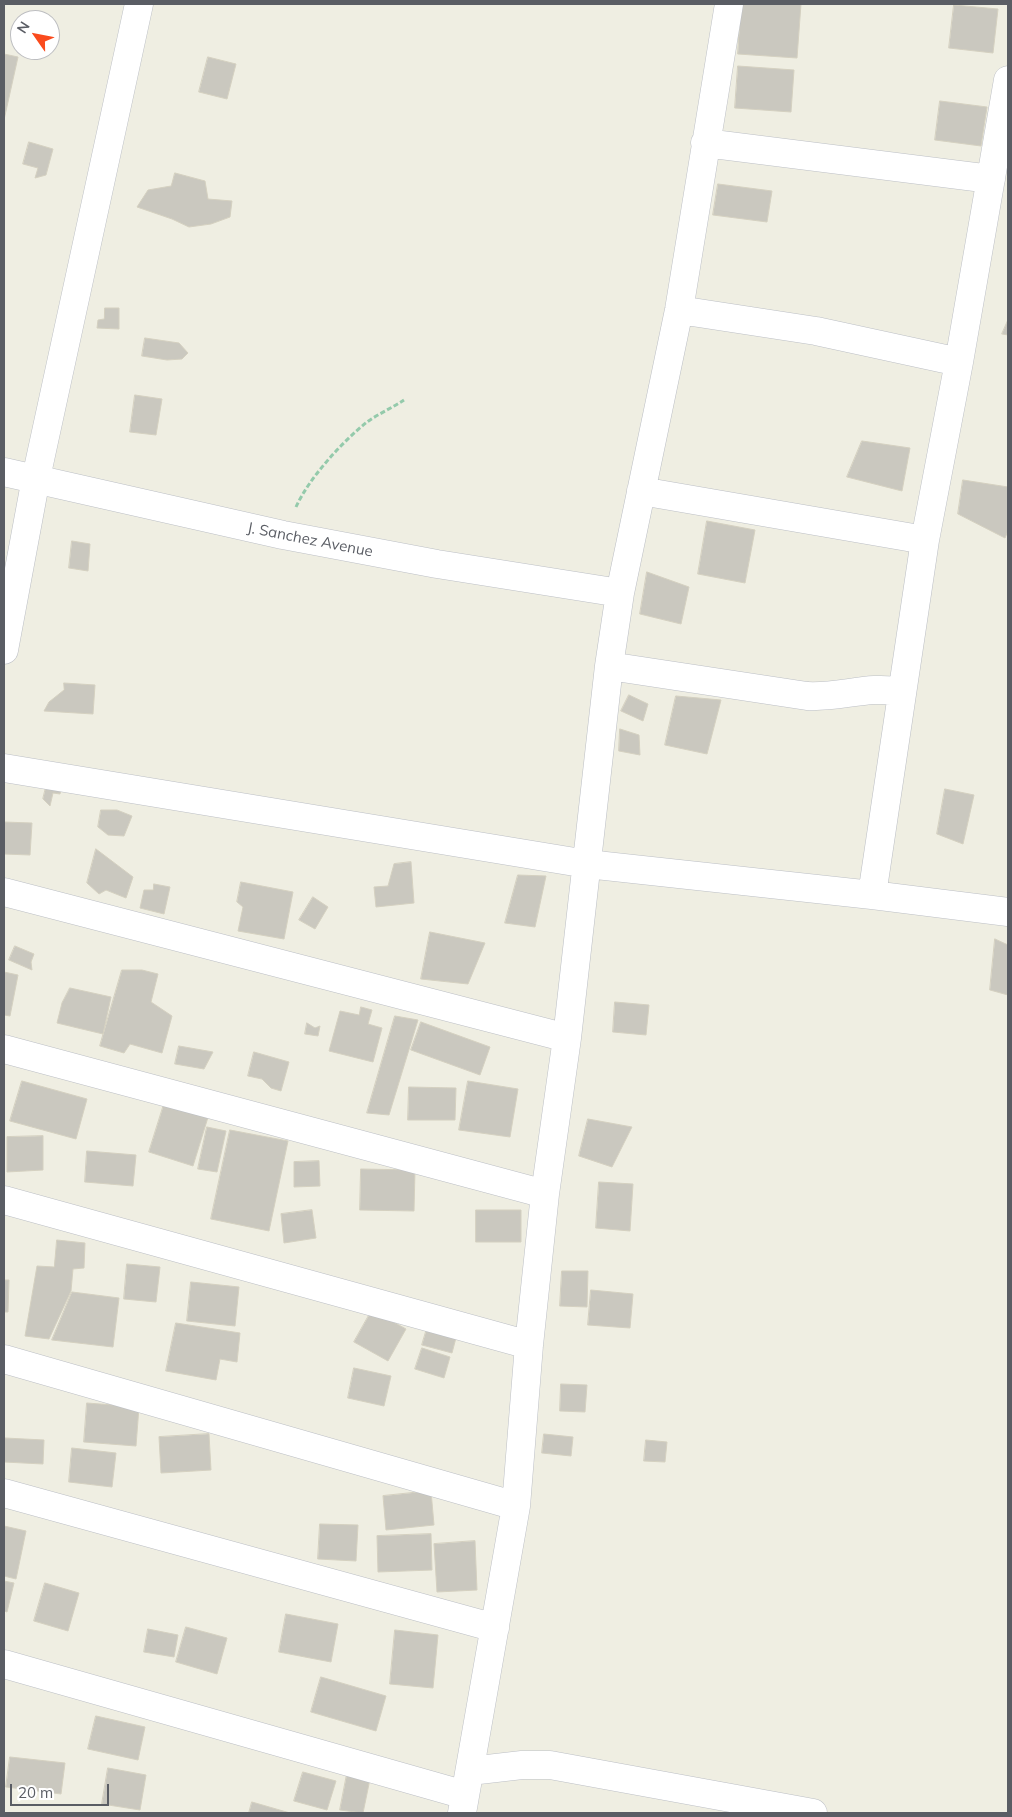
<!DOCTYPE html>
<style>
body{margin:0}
#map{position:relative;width:1012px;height:1817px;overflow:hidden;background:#efeee2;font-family:Mulish,sans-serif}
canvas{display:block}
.frame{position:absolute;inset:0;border:5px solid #5a5d64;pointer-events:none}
.north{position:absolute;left:10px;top:10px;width:50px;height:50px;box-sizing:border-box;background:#fff;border:1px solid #bdbec1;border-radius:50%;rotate:303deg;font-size:14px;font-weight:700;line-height:20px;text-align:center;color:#5a5d64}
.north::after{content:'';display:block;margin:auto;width:18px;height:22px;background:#fa4b1d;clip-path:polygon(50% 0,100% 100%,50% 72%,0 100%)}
.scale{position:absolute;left:10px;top:1784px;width:99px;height:22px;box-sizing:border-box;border:2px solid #5a5d64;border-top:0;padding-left:6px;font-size:15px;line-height:18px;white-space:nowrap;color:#5a5d64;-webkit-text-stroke:4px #fff;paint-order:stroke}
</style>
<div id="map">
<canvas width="1012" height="1817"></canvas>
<div class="frame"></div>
<div class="north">N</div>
<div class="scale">20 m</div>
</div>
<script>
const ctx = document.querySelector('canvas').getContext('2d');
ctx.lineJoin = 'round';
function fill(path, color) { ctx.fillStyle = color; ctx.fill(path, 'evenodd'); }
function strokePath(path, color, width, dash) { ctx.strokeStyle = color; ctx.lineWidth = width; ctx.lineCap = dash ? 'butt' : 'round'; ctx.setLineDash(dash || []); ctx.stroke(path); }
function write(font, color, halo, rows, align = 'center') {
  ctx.font = font + ' Mulish,sans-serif'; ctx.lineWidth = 4; ctx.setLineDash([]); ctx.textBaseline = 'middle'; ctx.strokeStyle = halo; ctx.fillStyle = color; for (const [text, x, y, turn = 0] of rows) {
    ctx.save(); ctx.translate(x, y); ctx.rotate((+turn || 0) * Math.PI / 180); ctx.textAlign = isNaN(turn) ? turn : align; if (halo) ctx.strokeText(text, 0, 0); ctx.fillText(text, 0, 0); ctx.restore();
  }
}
const building = new Path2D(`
 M741 4H801L797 58 738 54Z
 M954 5 998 9 993 53 949 48Z
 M4 54 18 57 4 120Z
 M208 57 236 64 227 99 199 92Z
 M738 66 794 70 791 112 735 108Z
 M940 101 987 107 981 146 935 140Z
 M29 142 53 149 46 175 35 178 38 168 23 164Z
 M175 173 205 181 208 199 232 201 230 217 211 224 189 227 172 219 137 207 148 190 171 186Z
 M718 184 772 191 767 222 713 215Z
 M105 308H119V329L97 328 98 320 104 319Z
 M1008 320V335L1002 334Z
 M145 338 179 343 188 353 182 359 167 360 142 356Z
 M135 395 162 399 156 435 130 432Z
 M862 441 910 448 902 491 847 477Z
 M963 480 1008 487V531L1005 538 958 514Z
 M707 521 755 530 745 583 698 574Z
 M72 541 90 544 88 571 69 568Z
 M647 572 689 587 681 624 640 614Z
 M64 683 95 685 93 714 44 711 49 702 64 690Z
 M629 695 648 704 643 721 621 711Z
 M676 696 721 700 707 754 665 745Z
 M620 729 639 735 640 755 619 751Z
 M46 787 61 790 60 794 53 793 50 806 43 799Z
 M945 789 974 795 963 844 937 834Z
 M101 810H117L132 816 124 836 108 835 98 827Z
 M4 822 32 823 30 855 4 854Z
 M96 849 133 877 126 898 106 890 99 894 87 883Z
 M411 862 414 903 376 907 374 887 388 886 394 864Z
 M518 875 546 876 535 927 505 923Z
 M241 882 293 892 284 939 238 931 243 907 237 902Z
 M154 884 170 887 164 914 140 908 144 890H153Z
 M313 897 328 907 315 929 299 920Z
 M430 932 485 943 468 984 421 979Z
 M995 939 1008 945V995L990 990Z
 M15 946 34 954 31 962 32 970 9 960Z
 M122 970H142L158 974 151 1002 172 1016 162 1053 130 1044 124 1053 100 1046Z
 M4 972 18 975 10 1016 4 1015Z
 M70 988 111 997 103 1034 57 1023 62 1003Z
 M615 1002 649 1005 646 1035 613 1032Z
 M361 1007 372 1010 368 1024 382 1028 373 1062 329 1051 340 1011 359 1015Z
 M395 1016 418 1020 389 1115 367 1113Z
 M421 1022 490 1047 480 1075 411 1050Z
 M307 1023 315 1028 320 1026 318 1036 305 1034Z
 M179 1046 213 1052 204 1069 175 1064Z
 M254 1052 289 1062 281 1091 271 1088 262 1079 248 1076Z
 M22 1081 87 1099 76 1139 10 1121Z
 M468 1081 518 1089 510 1137 459 1130Z
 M409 1087 456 1088 455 1120H408Z
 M165 1101 209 1114 193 1166 149 1152Z
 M588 1119 632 1127 612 1167 579 1156Z
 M207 1127 226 1131 217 1172 198 1169Z
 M230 1130 288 1141 269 1231 211 1219Z
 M43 1136V1170L7 1172V1137Z
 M87 1151 136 1155 133 1186 85 1182Z
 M319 1161 320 1186 294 1187V1162Z
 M361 1169 415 1170 414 1211 360 1210Z
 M599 1182 633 1184 630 1231 596 1228Z
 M312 1210 316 1238 284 1243 281 1214Z
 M476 1210H521V1242H476Z
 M57 1240 85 1243 84 1268 73 1269 71 1291 49 1339 25 1336 37 1266 54 1267Z
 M127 1264 160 1267 156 1302 124 1299Z
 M562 1271H588L587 1307 560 1306Z
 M4 1280H9L8 1312H4Z
 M191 1282 239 1287 235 1326 187 1321Z
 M591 1290 633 1294 630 1328 588 1325Z
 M72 1292 119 1298 113 1347 52 1340Z
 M372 1310 406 1329 388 1361 354 1342Z
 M176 1323 240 1333 237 1362 220 1359 216 1380 166 1371Z
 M428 1325 457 1334 452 1353 422 1345Z
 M422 1348 450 1357 444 1378 415 1369Z
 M354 1368 391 1376 384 1406 348 1398Z
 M561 1384 587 1385 585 1412 560 1411Z
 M87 1403 139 1407 136 1446 84 1442Z
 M209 1434 211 1470 161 1473 159 1437Z
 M544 1434 573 1437 571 1456 542 1453Z
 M5 1438 44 1440 43 1464 4 1462Z
 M646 1440 667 1442 665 1462 644 1461Z
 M72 1448 116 1453 112 1487 69 1482Z
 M431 1491 434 1525 386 1530 383 1496Z
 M320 1524 358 1525 356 1561 318 1559Z
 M4 1526 26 1531 16 1579 4 1576Z
 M431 1534 432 1570 378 1572 377 1536Z
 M475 1541 477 1590 437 1592 434 1544Z
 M4 1581 14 1583 7 1612 4 1611Z
 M45 1583 79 1593 68 1631 34 1621Z
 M286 1614 338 1624 331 1662 279 1652Z
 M186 1627 227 1638 217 1674 176 1662Z
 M148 1629 178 1635 174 1657 144 1652Z
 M395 1630 438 1635 433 1688 390 1684Z
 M321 1677 386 1696 376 1731 311 1712Z
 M96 1716 145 1727 138 1760 88 1749Z
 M10 1757 65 1763 61 1794 6 1787Z
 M108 1768 146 1775 140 1810 102 1804Z
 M303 1772 336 1781 327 1810 294 1801Z
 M347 1774 370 1779 363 1813 340 1810Z
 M252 1802 290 1813H249Z`);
const path = new Path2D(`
 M296 507C309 478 342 442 367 422 378 414 392 408 404 400`);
const street = new Path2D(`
 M705 143 991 179
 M679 310 816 331 959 362
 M4 472 283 535 437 564 620 593
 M641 491 925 540
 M4 650 36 478 139 4
 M609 666 807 696C841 698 868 685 902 692
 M4 768 587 864 872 895 1008 912
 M4 892 567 1038
 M872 895 925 540 959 362 1008 80
 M4 1049 545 1194
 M4 1200 529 1345
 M4 1359 516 1506
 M4 1493 495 1628
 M4 1664 465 1795
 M470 1771 522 1765H550L813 1813
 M462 1813 516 1506 529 1345 545 1194 567 1038 609 666 620 593 679 310 729 4`);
const streetNames = [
 ["J. Sanchez Avenue",310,540,11]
];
fill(building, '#cac8bf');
strokePath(building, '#d4d0c0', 1);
strokePath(street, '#bcbfc5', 29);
strokePath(path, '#94caab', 3, [5, 2.5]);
strokePath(street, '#fff', 28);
write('15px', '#5a5d64', '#fff', streetNames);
</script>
